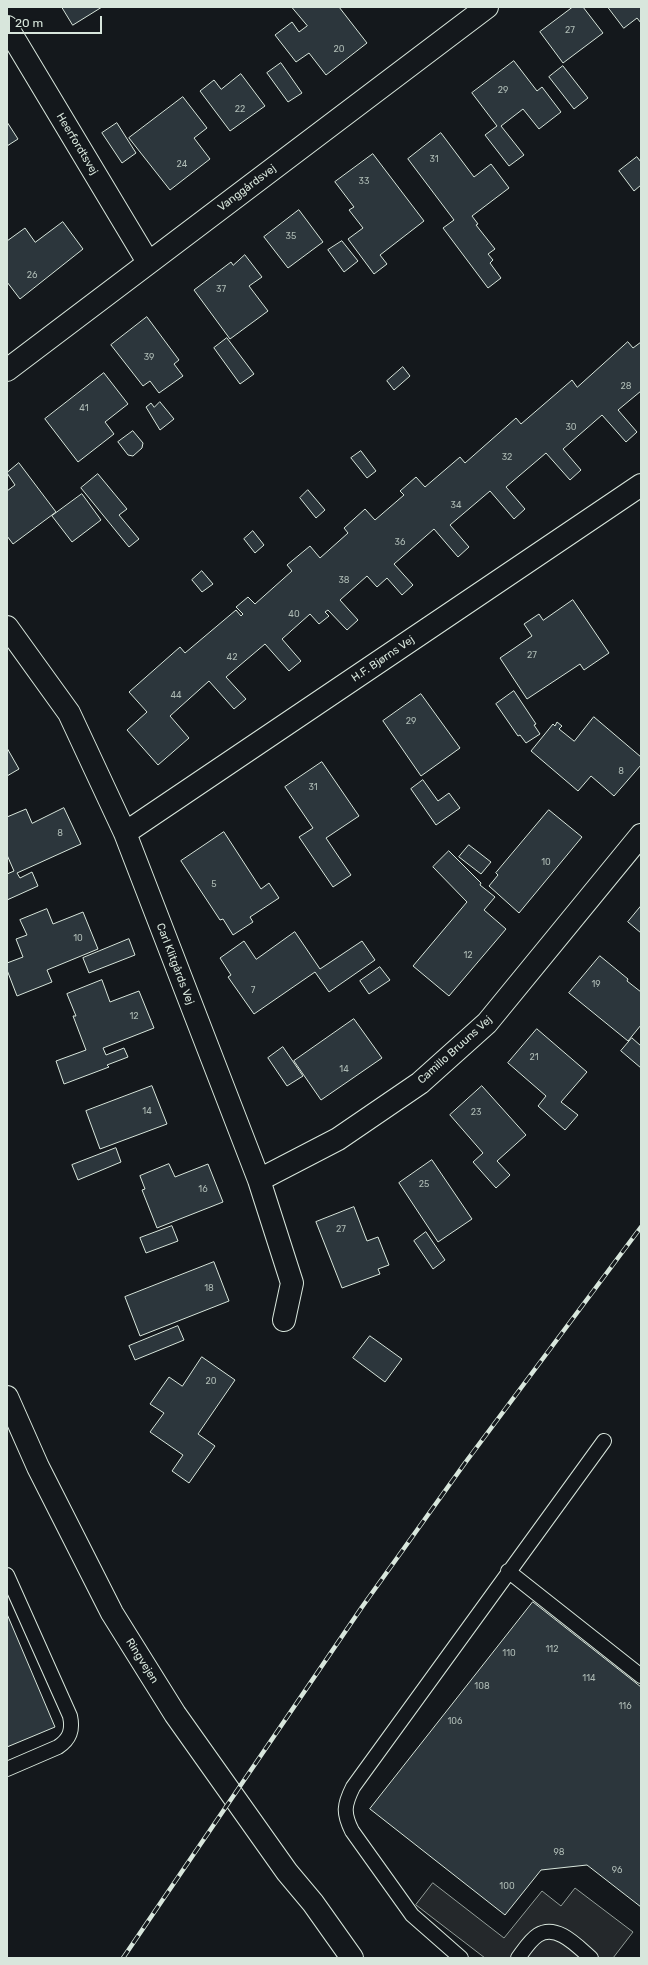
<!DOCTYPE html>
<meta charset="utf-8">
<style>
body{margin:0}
#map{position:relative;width:648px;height:1965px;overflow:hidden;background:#14181c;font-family:Rubik,sans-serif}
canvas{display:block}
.frame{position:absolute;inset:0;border:8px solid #d8e6dc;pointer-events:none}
.scale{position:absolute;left:8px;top:16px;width:94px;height:18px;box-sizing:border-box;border:2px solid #d8e6dc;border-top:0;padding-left:5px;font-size:12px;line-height:14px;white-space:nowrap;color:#d8e6dc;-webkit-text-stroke:3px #14181c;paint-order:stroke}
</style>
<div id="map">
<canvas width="648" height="1965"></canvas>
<div class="frame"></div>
<div class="scale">20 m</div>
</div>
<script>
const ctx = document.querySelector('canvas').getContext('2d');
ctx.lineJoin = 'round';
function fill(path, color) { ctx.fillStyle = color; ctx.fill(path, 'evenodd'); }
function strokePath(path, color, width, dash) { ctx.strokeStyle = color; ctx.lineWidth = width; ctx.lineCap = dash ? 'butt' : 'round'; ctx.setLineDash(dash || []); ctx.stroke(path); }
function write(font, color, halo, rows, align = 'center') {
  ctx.font = font + ' Rubik,sans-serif'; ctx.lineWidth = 3; ctx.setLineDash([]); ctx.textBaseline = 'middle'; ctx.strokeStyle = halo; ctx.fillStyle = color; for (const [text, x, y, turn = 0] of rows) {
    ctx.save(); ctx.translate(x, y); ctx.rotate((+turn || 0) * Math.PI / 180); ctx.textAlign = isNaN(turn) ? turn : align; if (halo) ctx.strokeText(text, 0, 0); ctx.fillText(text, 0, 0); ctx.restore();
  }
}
const parking = new Path2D(`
 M433 1883 504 1938 542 1891 561 1906 575 1888 633 1932 613 1958H485L416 1905Z`);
const building = new Path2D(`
 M62 7H102L73 25Z
 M292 7H339L367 43 326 75 309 53 296 62 275 35 292 22 299 32 307 26Z
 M573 7H583L603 33 563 63 540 32Z
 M608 7H641V23L637 18 624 28Z
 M514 61 537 91 542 87 561 112 539 129 523 109 501 126 524 155 509 166 485 135 497 126 472 93Z
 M281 63 302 93 288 102 267 73Z
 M563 66 588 98 574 109 549 77Z
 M241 74 265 106 230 131 200 91 214 80 221 89Z
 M183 97 207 128 194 138 210 159 170 190 129 138Z
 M7 122 18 139 7 146Z
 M117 123 136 153 122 163 102 133Z
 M441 133 474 177 491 164 509 188 472 216 478 224 476 225 495 249 488 254 493 260 490 263 501 278 488 288 443 228 454 220 408 159Z
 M373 154 424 221 380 255 387 264 374 274 348 239 363 228 349 210 354 207 335 182Z
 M637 157 641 162V185L634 191 619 171Z
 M299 210 323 242 288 268 264 237Z
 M63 222 83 249 20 299 7 282V241L25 228 35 242Z
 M342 241 358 261 344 272 328 250Z
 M245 255 262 277 249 286 268 311 230 339 194 290 231 262 233 265Z
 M147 317 179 360 174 364 183 376 159 393 150 381 143 386 111 345Z
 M227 338 254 374 240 384 214 348Z
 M628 342 633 348 641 342V391L618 410 637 432 626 442 602 415 563 449 581 470 570 480 546 453 506 487 525 509 514 519 490 491 450 525 469 547 458 557 434 529 394 564 413 585 402 595 387 578 377 587 367 576 340 600 358 620 347 630 328 610 325 612 329 616 319 624 310 614 282 639 301 661 289 671 265 644 226 677 246 699 234 709 209 681 170 716 189 738 158 765 127 730 147 712 129 692 180 647 185 653 236 610 241 616 243 614 236 607 248 597 255 604 292 571 287 565 310 546 320 558 348 533 344 528 365 509 375 520 404 495 400 491 416 477 425 487 460 457 465 463 516 418 521 424 572 380 577 387Z
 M403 367 410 376 394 390 387 381Z
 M104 373 128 404 105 422 114 434 78 462 45 419Z
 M160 402 174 419 160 430 146 407 151 403 154 407Z
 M133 431 143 443 142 448 133 456 128 455 118 442Z
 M361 451 376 471 367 478 351 458Z
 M19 463 56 512 13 544 7 536V491L15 485 7 473Z
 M98 474 127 509 119 515 139 539 129 547 81 488Z
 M308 490 325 510 316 518 300 498Z
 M82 494 101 520 72 542 52 516Z
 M253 531 264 545 255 553 244 539Z
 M202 571 213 584 202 592 192 580Z
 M573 600 609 653 584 670 580 664 527 699 500 658 532 636 524 624 539 614 543 620Z
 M514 691 536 724 534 725 540 734 526 743 520 735 518 736 496 704Z
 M421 694 460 748 421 776 383 721Z
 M594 717 641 757V765L614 796 591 776 578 791 531 751 553 724 555 726 557 722 562 726 559 729 574 741Z
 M7 748 19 769 7 776Z
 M322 762 359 816 326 838 351 875 333 887 299 837 313 828 285 787Z
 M423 780 438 801 449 793 460 808 436 825 411 789Z
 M64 808 81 844 17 873 20 878 32 872 38 886 7 900V874L14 871 7 855V817L26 809 32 823Z
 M549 810 582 837 519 913 489 886 498 875 496 873Z
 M224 832 261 889 269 883 279 898 250 917 253 922 233 935 223 919 220 920 181 861Z
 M469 845 491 862 481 874 459 857Z
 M449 851 481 883 480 885 495 897 484 910 506 929 449 996 413 966 467 902 433 867Z
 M641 906V933L628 922Z
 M47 909 53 924 83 912 98 949 47 970 52 982 17 996 7 970V963L23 957 16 939 27 935 20 920Z
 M295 932 320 969 362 941 375 960 329 992 315 972 254 1014 228 977 231 975 220 958 244 941 256 959Z
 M129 939 135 955 89 973 83 958Z
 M600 956 628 979 627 981 641 992V1025L628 1041 569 993Z
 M380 967 390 980 369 994 360 981Z
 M102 980 110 1002 139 991 154 1028 103 1048 106 1055 124 1048 128 1057 107 1065 109 1067 64 1084 56 1061 86 1050 73 1016H76L67 994Z
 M354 1019 382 1058 321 1100 294 1061Z
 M537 1029 587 1072 561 1102 578 1115 565 1130 538 1106 546 1096 508 1063Z
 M632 1038 641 1046V1068L621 1051Z
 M283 1047 303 1076 287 1086 268 1058Z
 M152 1086 167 1124 100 1149 86 1111Z
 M482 1086 526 1135 497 1161 510 1175 496 1188 473 1162 483 1153 450 1115Z
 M116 1148 121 1162 78 1180 72 1165Z
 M432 1160 472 1219 438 1242 399 1183Z
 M169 1164 175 1177 208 1164 223 1202 157 1228 142 1190 145 1189 140 1176Z
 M354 1207 367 1241 378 1237 389 1265 378 1269 380 1274 342 1288 316 1222Z
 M172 1226 178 1241 146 1253 140 1238Z
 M426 1232 445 1260 433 1269 414 1241Z
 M214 1262 229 1301 140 1336 125 1297Z
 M178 1326 184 1340 135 1360 129 1346Z
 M370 1336 402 1359 385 1382 353 1358Z
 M202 1357 235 1380 198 1434 215 1446 189 1483 172 1471 183 1455 150 1432 164 1413 150 1404 169 1377 182 1386Z
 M533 1602 641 1687V1907L587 1865 541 1870 505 1915 370 1809Z
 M7 1614 55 1727 7 1747Z`);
const service = new Path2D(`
 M508 1571 641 1676
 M7 1575 70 1716C73 1730 70 1739 58 1747L7 1769
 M461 1958 412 1915 352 1831C343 1813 344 1805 353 1787L604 1441
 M518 1958C524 1950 530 1940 538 1935 557 1923 578 1947 591 1958`);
const minor = new Path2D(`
 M7 27 148 262
 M7 370 487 7
 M7 627 69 713 125 833 259 1180 292 1283 284 1320
 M125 833 641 485
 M259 1180 338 1139 420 1083 487 1023 641 835`);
const secondary = new Path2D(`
 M7 1397 38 1467 112 1613 175 1714 287 1872 313 1903 352 1958`);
const rail = new Path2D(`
 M123 1958 362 1607 465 1463 641 1227`);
const numberNames = [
 ["27",570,30],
 ["20",339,49],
 ["29",503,90],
 ["22",240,109],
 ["31",434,159],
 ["24",182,164],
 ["33",364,181],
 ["35",291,236],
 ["26",32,275],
 ["37",221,289],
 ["39",149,357],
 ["28",626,386],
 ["41",84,408],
 ["30",571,427],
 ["32",507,457],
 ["34",456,505],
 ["36",400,542],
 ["38",344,580],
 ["40",294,614],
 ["27",532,655],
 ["42",232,657],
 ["44",176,695],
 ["29",411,721],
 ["8",621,771],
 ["31",313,787],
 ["8",60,833],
 ["10",546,862],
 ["5",214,884],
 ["10",78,938],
 ["12",468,955],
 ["19",596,984],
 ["7",253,990],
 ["12",134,1016],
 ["21",534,1057],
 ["14",344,1069],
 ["14",147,1111],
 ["23",476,1112],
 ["25",424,1184],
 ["16",203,1189],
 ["27",341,1229],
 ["18",209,1288],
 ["20",211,1381],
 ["112",552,1649],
 ["110",509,1653],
 ["114",589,1678],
 ["108",482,1686],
 ["116",625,1706],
 ["106",455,1721],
 ["98",559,1852],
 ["96",617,1870],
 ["100",507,1886]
];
const streetNames = [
 ["Heerfordtsvej",77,144,59],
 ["Vanggårdsvej",247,188,-37],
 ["H.F. Bjørns Vej",383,659,-34],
 ["Carl Klitgårds Vej",175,964,69],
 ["Camillo Bruuns Vej",455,1050,-42],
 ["Ringvejen",142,1661,58]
];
fill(parking, '#24282b');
strokePath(parking, '#939e99', 1);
fill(building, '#2c363c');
strokePath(building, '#d8e6dc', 1);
strokePath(service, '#d8e6dc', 16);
strokePath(minor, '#d8e6dc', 24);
strokePath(secondary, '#d8e6dc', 24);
strokePath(service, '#14181c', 14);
strokePath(minor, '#14181c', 22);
strokePath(secondary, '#14181c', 22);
strokePath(rail, '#d8e6dc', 4.5);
strokePath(rail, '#14181c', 3, [9]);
write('9px', '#adbab4', null, numberNames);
write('11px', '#d8e6dc', '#14181c', streetNames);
</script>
